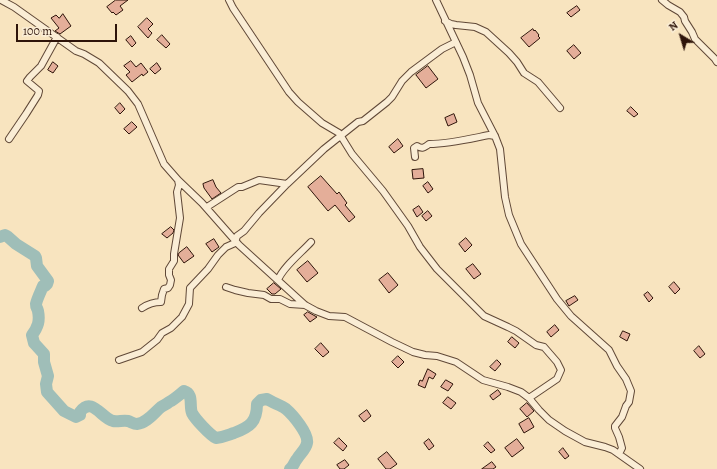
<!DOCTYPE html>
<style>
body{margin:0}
#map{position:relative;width:717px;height:469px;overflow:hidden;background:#f8e4bf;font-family:Alegreya,serif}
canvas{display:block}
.north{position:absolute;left:661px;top:16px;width:40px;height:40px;-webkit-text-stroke:3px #faedd5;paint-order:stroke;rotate:322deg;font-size:11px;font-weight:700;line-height:16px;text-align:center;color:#2e140a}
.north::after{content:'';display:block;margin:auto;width:14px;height:18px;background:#2e140a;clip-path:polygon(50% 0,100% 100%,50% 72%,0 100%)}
.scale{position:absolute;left:16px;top:24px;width:101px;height:18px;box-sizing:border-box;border:2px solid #2e140a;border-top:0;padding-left:5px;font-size:12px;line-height:14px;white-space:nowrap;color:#2e140a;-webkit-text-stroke:3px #faedd5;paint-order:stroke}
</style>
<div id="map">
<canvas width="717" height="469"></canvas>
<div class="north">N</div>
<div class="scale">100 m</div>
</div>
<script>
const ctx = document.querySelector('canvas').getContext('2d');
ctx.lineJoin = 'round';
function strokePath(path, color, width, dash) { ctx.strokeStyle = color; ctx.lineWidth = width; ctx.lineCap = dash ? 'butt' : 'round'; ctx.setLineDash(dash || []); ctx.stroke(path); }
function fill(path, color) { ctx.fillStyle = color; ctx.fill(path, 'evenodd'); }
const river = new Path2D(`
 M0 237 5 235 7 236 16 244 35 256 36 258 37 266 48 281 47 284 45 286H43C41 291 37 299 36 304 36 308 37 307 38 311 40 321 38 327 32 335L34 343 44 354V362L48 376 46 384 47 392 64 411 76 417 80 415V412C92 396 101 418 113 421 118 422 123 420 128 421 131 422 134 424 137 424 147 423 154 413 161 407 164 405 167 404 169 402 175 399 179 395 184 391 194 394 189 406 192 413 195 419 210 435 216 438 224 437 228 435 234 433 250 427 257 422 257 404L261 400 267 399C273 403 281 405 286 409 293 415 309 434 307 443 306 449 300 454 297 459 294 462 294 466 290 469`);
const building = new Path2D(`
 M116 0H128L120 6 123 10 116 15 113 12 112 13 107 7Z
 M577 6 580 10 571 17 567 13Z
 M63 14 71 26 60 34 55 31 59 28 51 18 56 15 59 18Z
 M147 18 153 24 148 29 152 33 148 38 138 27Z
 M533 29 534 31 535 30 539 35 538 36 540 38 529 47 521 38Z
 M162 35 170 44 166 48 157 40Z
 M131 36 136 43 132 47 126 40Z
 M574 45 581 53 574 59 567 51Z
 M131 61 136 67 141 63 148 72 143 76 142 74 132 82 126 75 130 72 124 66Z
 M53 62 58 66 53 73 48 70Z
 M157 63 161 69 155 74 150 69Z
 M428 66 438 79 426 88 416 75Z
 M120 103 125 109 120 114 115 108Z
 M631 107 638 114 634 117 627 111Z
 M454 114 457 122 448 126 445 118Z
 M132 122 137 127 129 134 124 129Z
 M398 139 403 146 394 153 389 147Z
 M423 169 424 178 413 179 412 170Z
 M321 176 337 194 339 192 347 203 345 205 355 217 349 222 335 205 328 211 308 187Z
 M213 180 216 187 221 193 212 199 204 188 203 184Z
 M428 182 433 189 428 193 423 186Z
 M419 206 423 212 417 217 413 210Z
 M428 211 432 216 426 221 422 216Z
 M171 227 174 230 173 233 167 238 162 234Z
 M466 238 472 245 465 252 459 244Z
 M214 239 219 247 212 252 206 244Z
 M187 247 194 256 184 263 178 255 179 253Z
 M308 261 318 273 307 282 297 270Z
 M473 264 481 274 474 279 466 269Z
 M388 273 398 285 389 293 379 280Z
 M674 282 680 289 675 294 669 287Z
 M274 283 281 289 275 294H272L267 289Z
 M648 292 653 298 649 302 644 295Z
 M575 296 578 300 569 306 566 301Z
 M308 312 315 316 317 317 310 322 304 315Z
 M555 325 559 330 551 337 547 332Z
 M623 331 630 334 627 341 620 337Z
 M512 337 519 343 515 348 508 342Z
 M321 343 329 352 323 357 315 349Z
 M699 346 705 354 700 358 694 351Z
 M398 356 404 362 398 368 392 362Z
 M497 360 501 364 495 371 490 367Z
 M428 369 436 374 433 379 429 377 425 388 418 385 420 380 422 381Z
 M446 380 453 384 448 391 441 387Z
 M498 390 501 394 493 400 490 396Z
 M448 397 456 403 451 409 443 403Z
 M527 403 534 411 527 417 520 409Z
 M367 410 371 416 364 422 359 416Z
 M529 418 534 427 524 433 519 424Z
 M339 438 347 446 343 451 334 443Z
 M429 439 434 446 429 450 424 443Z
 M517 439 524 448 512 457 505 448Z
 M488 442 495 450 491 453 484 446Z
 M563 448 569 456 565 459 559 452Z
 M387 452 397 464 390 469H386L378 459Z
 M345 460 349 465 344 469H340L337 465Z
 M492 462 496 467 493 469H482Z`);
const street = new Path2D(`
 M1 0 14 7 76 51 84 54 99 63 128 91 138 104 164 164 178 180 202 203 239 245 305 305 316 311 329 316 345 317 392 342 413 352 425 355 437 356 456 362 483 380 508 387 521 392 529 398 539 410 549 420 565 431 585 442 605 447 613 450 640 469
 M229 0 233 8 289 92 298 102 322 123 339 133 352 154 383 191 408 226 420 247 437 269 484 316 508 327 516 331 536 345 544 347 557 362 561 370 557 379 529 398
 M436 0 463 57 470 75 478 103 495 136 500 149 505 197 509 215 521 244 557 299 571 316 609 350 617 366 626 379 631 391 629 402 626 406 622 417 615 426V428L619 437 622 448 619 454
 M662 0 668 5 680 12 684 17 685 21 692 32 695 39 715 59 717 62
 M445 21 451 24 456 25 475 27 486 32 509 53 517 62 524 73 538 82 560 108
 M9 139 26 114 38 95 39 91 27 81 30 77 41 66 57 37
 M415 157 414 148 417 146C422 149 424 148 429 144 449 144 469 139 489 135L495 136
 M207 207 238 187H242L259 180 287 184
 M278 280C283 267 301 253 311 242
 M226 287 235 290 248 293 264 295 271 299H280L290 304 305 305
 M142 308C148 304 153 302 161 302L162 295 164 289 168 288 170 285 171 280 169 275V269L174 261V254L180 218 177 192 179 185 178 180
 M119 360 142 352 157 340 162 333 171 328 182 317 189 304 190 288 208 269 218 255 226 247 235 243 237 236 244 231 259 213 287 184 324 149 358 122 363 121 387 102 392 97 402 81 411 72 442 49 456 42`);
strokePath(river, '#9fbeb8', 12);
fill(building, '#e4ae99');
strokePath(building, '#2e140a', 1);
strokePath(street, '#604837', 8);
strokePath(street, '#faedd5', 6);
</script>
